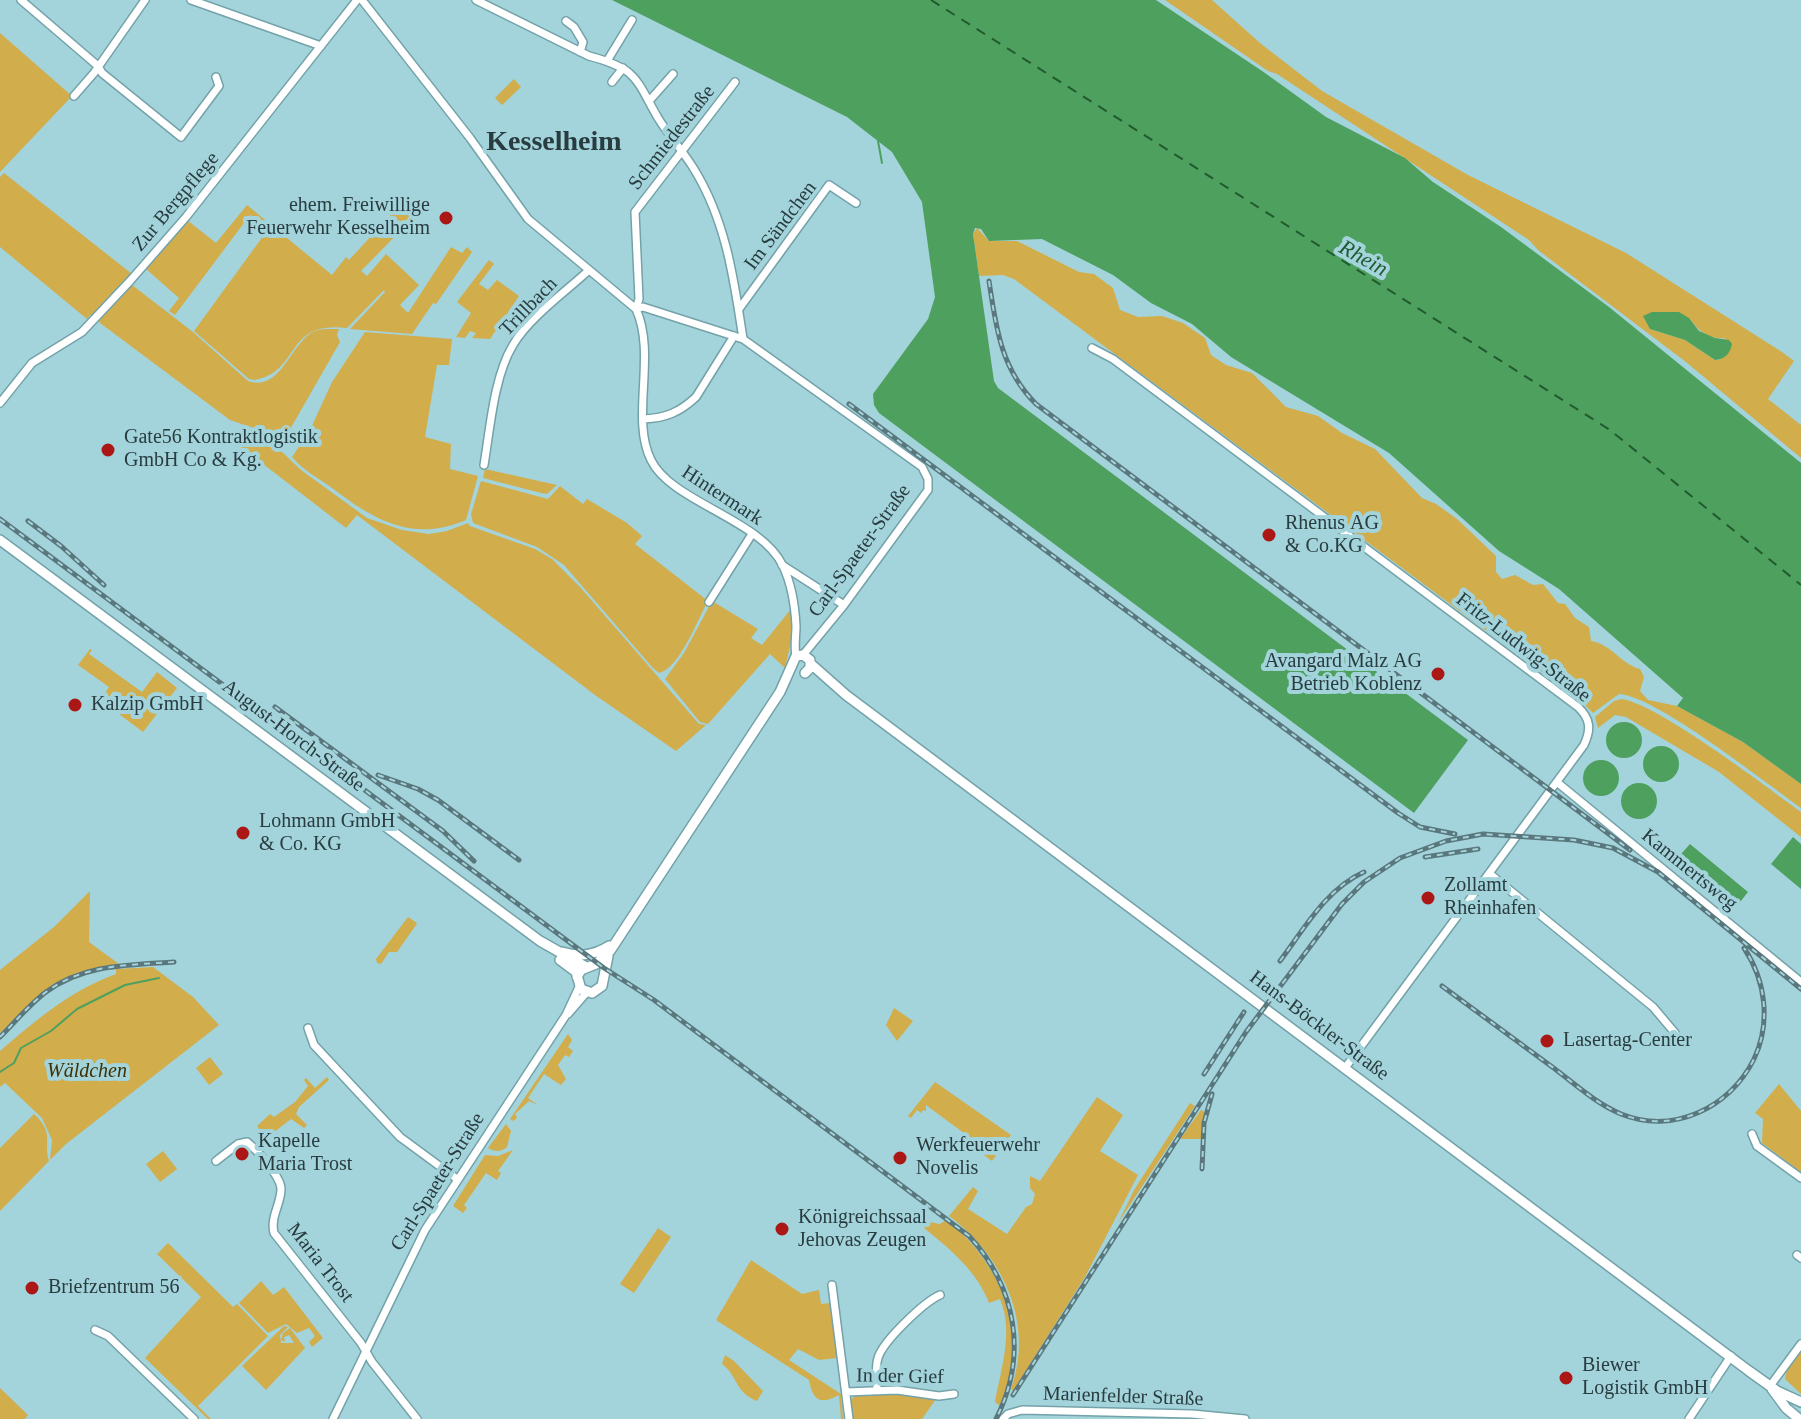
<!DOCTYPE html>
<meta charset="utf-8">
<style>
body{margin:0}
canvas{display:block;background:#a3d3db}
</style>
<canvas width="1801" height="1419"></canvas>
<script>
const ctx = document.querySelector('canvas').getContext('2d');
ctx.lineJoin = 'round';
function fill(path, color) { ctx.fillStyle = color; ctx.fill(path, 'evenodd'); }
function strokePath(path, color, width, dash) { ctx.strokeStyle = color; ctx.lineWidth = width; ctx.lineCap = dash ? 'butt' : 'round'; ctx.setLineDash(dash || []); ctx.stroke(path); }
function write(font, color, halo, rows, align = 'center') {
  ctx.font = font + ' Georgia,serif'; ctx.lineWidth = 8; ctx.setLineDash([]); ctx.textBaseline = 'middle'; ctx.strokeStyle = halo; ctx.fillStyle = color; for (const [text, x, y, turn = 0] of rows) {
    ctx.save(); ctx.translate(x, y); ctx.rotate((+turn || 0) * Math.PI / 180); ctx.textAlign = isNaN(turn) ? turn : align; if (halo) ctx.strokeText(text, 0, 0); ctx.fillText(text, 0, 0); ctx.restore();
  }
}
const green = new Path2D(`
 M1165 0H1212L1260 43 1322 91 1468 175 1626 253 1782 352 1794 361 1768 399 1801 425V458L1686 362 1538 250 1529 240 1277 74 1268 71ZM1689 318C1698 330 1708 340 1725 338L1719 360H1715L1685 340 1650 329Z
 M0 33 72 96 0 172Z
 M514 79 521 87 502 105 495 98Z
 M4 173 132 274 94 317 90 315 87 319 0 247V177Z
 M247 205 332 275 346 257 349 260 399 206 412 219 361 271 367 276 386 254 419 285 400 305 408 313 451 247 462 253 467 247 472 252 436 304 433 303 412 334 350 329 385 292 384 290 347 328C283 321 302 371 255 380L249 379 194 331 269 228 250 215 175 315 169 311 179 298 146 269 187 220 216 243Z
 M977 228 989 241H1017L1079 272 1094 274 1113 288 1120 310 1138 317 1162 316 1183 323 1205 338 1211 355 1226 365 1252 373 1286 407 1318 416 1342 433 1375 449 1422 498 1436 504 1457 519 1496 556V572L1502 579 1515 575 1533 585 1543 584 1558 603 1565 604 1575 618 1589 627 1591 641C1611 644 1621 664 1640 669L1644 677 1640 691 1648 700 1677 706 1743 742 1801 784V808C1766 783 1656 696 1619 694L1593 713 1582 702 1014 279 1003 275 979 276 973 234Z
 M489 260 494 264 479 284 488 290 497 280 519 296 490 339 472 338 476 333 470 331 465 338 456 337 471 313 457 302Z
 M132 285 193 332 248 381C281 392 290 344 313 332 321 328 330 329 339 329L337 335 340 342 281 445 265 432 230 420 100 323 99 320Z
 M365 332 452 339 449 365H437L425 437 451 444 450 469 478 476 466 520C413 543 374 520 332 488 318 478 303 470 292 457L310 430 332 382Z
 M247 431 262 433 301 470 367 518 402 530 429 534 447 531 468 523 470 526 535 549 552 559 580 587 699 724 706 725 676 751 595 695 357 515 346 528 236 443Z
 M485 469 557 485 547 494 541 493 483 478Z
 M481 481 548 499 560 486 583 504 587 499 627 523 642 536 635 544 708 601C698 619 679 669 659 673L652 667 564 565 537 547 473 523 471 514Z
 M712 601 758 629 751 638 762 645 791 609V642L785 668 770 654 708 724 700 722 665 679 684 653Z
 M90 649 92 650 89 654 142 692 157 672 177 688 143 732 115 711 124 699 114 691 109 697 105 693 109 687 78 665Z
 M1621 699C1655 702 1768 788 1801 812V837L1719 772 1626 717 1615 715 1598 728 1595 717 1614 701Z
 M90 891 89 942 119 964C57 972 44 994 0 1033V970L54 927Z
 M408 917 417 923 416 925 397 952H389L381 964 377 963 376 959Z
 M153 967 193 997 219 1025 66 1144 50 1160 52 1140 42 1118 5 1083 0 1087V1051C36 1020 71 990 116 974V969Z
 M894 1008 913 1021 897 1041 886 1025Z
 M568 1034 572 1040 568 1047 573 1051 569 1057 565 1055 558 1065 566 1079 561 1085 544 1074 528 1098 538 1105 529 1101 515 1114 517 1118 513 1121 510 1119Z
 M210 1057 223 1074 209 1085 196 1068Z
 M327 1077 329 1080 299 1107 296 1114 307 1125 304 1128 291 1119 269 1136 263 1134 257 1126 270 1114 274 1117 295 1102 308 1086 304 1080 306 1078 315 1088Z
 M935 1082 1011 1135 992 1161 981 1153 980 1145 926 1105V1111L923 1110 921 1113 917 1110 911 1118 908 1116Z
 M1779 1084 1801 1111V1172L1762 1143 1763 1119 1755 1113Z
 M1097 1097 1123 1115 1100 1151 1138 1175 1085 1277 1013 1391 1011 1389C1035 1323 1003 1256 949 1216L973 1187 978 1191 968 1209 1007 1234 1026 1207 1032 1204 1035 1194 1030 1188V1176L1040 1181Z
 M1190 1103 1195 1106 1118 1223 1134 1190Z
 M1201 1110 1205 1112 1201 1139H1180Z
 M34 1114C55 1133 43 1142 49 1161L0 1211V1148Z
 M506 1124 511 1131 507 1147C501 1152 495 1152 488 1148Z
 M513 1150 498 1171 501 1173 497 1180 486 1173 464 1205 467 1208 463 1213 453 1206 485 1155 498 1156Z
 M163 1151 177 1169 160 1182 146 1164Z
 M947 1219C1003 1268 1032 1334 1000 1406L995 1402C1001 1368 1014 1332 1000 1299L989 1303C977 1271 950 1249 924 1228L929 1222 940 1224Z
 M658 1228 671 1237 634 1293 620 1284Z
 M168 1243 233 1307 237 1304 268 1336 198 1406 211 1419H208L145 1358 201 1297 157 1254Z
 M751 1260 802 1294 819 1290 821 1304 830 1303 837 1358 819 1360 798 1349 789 1360 841 1394 843 1419H841L839 1395C820 1405 813 1401 809 1380L716 1320Z
 M261 1281 273 1295 284 1287 323 1338 312 1347 309 1342 315 1336 309 1328 297 1333 286 1324 268 1333 239 1303Z
 M284 1326 288 1327 280 1335 281 1343H294L289 1335 284 1337 285 1342 281 1340 283 1333 290 1328 305 1348 266 1390 242 1366Z
 M1801 1351V1394L1785 1379 1787 1370Z
 M725 1355 734 1361 763 1391 757 1401C734 1392 738 1375 722 1364Z
 M0 1388 28 1415 25 1419H0Z
 M897 1392 936 1399 922 1419H853L851 1400 858 1393Z`);
const water = new Path2D(`
 M612 0H1156L1265 73 1326 117 1405 158 1433 182 1501 227 1609 307 1801 463V784L1743 742 1677 706 1683 698 1559 589 1499 551 1389 453 1231 357 1192 324 1151 303 1113 275 1042 239 989 241 981 229 975 228 973 234 994 381 998 388 1468 740 1414 813 879 413 874 405 873 394 928 319 935 297 922 202 892 152 847 117Z
 M1652 312H1679L1689 318 1699 331 1715 338 1729 340 1732 344C1730 354 1725 359 1715 360L1685 340 1650 329 1643 316Z
 M1606 740a18 18 0 1 1 36 0a18 18 0 1 1-36 0Z
 M1643 764a18 18 0 1 1 36 0a18 18 0 1 1-36 0Z
 M1583 778a18 18 0 1 1 36 0a18 18 0 1 1-36 0Z
 M1621 801a18 18 0 1 1 36 0a18 18 0 1 1-36 0Z
 M1793 837 1801 844V889L1771 864Z
 M1690 844 1748 892 1733 911 1674 862Z`);
const stream = new Path2D(`
 M878 141 882 163
 M0 1072 14 1063 21 1048 51 1031 77 1009 125 985 159 978`);
const ferry = new Path2D(`
 M931 0 1610 430 1801 585`);
const minor = new Path2D(`
 M21 0 98 66 102 73 181 137 219 86 216 77
 M191 0 321 46
 M362 0 470 138 528 219 636 309 643 307 743 339 922 467 928 479V490L844 605 803 655
 M476 0 589 56C638 69 635 78 658 118 669 136 683 151 694 169 726 221 734 279 743 339
 M566 21 574 27 583 42 580 52
 M607 61 632 20
 M612 82 623 68
 M74 96 94 73 145 0
 M650 100 673 74
 M636 309C657 355 630 418 651 460 671 502 761 519 783 566 791 583 795 606 796 626 796 636 794 646 796 656
 M636 309 639 299 635 212 735 82
 M739 309 829 185 856 203
 M1092 348 1113 359 1578 707C1591 719 1591 730 1584 745L1345 1068
 M0 403 32 363 82 332 130 281 186 217 357 0
 M644 419C666 418 680 412 696 397L734 336
 M484 465C490 429 494 376 513 345 529 318 564 293 588 271
 M782 565 844 605
 M709 602 752 534
 M1558 783 1801 982
 M1490 874 1653 1007 1675 1033
 M568 1014 587 992
 M308 1028 314 1045 400 1137 457 1179
 M1752 1134 1757 1146 1801 1178
 M216 1161 238 1144 247 1142C257 1150 281 1177 281 1189 281 1204 270 1217 274 1233L361 1343 372 1362 417 1419
 M1797 1255 1801 1258
 M832 1285 849 1419
 M95 1330 108 1336 194 1419
 M1770 1386 1801 1344
 M877 1390C877 1380 875 1367 878 1358 883 1341 924 1302 940 1295
 M846 1392 897 1390 939 1396 954 1394
 M333 1419 425 1230 566 1015 579 987
 M1003 1419 1008 1414 1022 1410 1192 1414 1245 1419
 M1689 1419 1731 1356`);
const major = new Path2D(`
 M0 540 540 941 586 967
 M811 664 846 695 1749 1371 1777 1391 1801 1402
 M562 952C579 957 593 956 609 946
 M560 960 576 972 581 989 592 993 602 986 608 956
 M577 977 581 970 596 964 610 951 780 692 796 656 803 655 810 660V668L805 673
 M1772 1389 1786 1408 1799 1419`);
const rail = new Path2D(`
 M989 281C996 328 1001 369 1036 404L1630 850
 M849 404 1398 813 1420 827 1455 834
 M0 519 604 968 654 1000 969 1236C1017 1288 1028 1356 996 1419
 M28 521 61 546 104 585
 M275 707 443 831 474 861
 M378 775 418 789 438 800 519 860
 M1425 857 1478 849
 M1280 961C1304 929 1326 889 1364 872
 M1442 986C1480 1014 1517 1041 1555 1069 1576 1085 1597 1104 1621 1114 1673 1135 1730 1108 1754 1059 1771 1023 1766 981 1744 948
 M0 1037C15 1022 29 1005 46 992 84 964 129 965 174 962
 M1204 1074 1244 1012
 M1202 1169 1204 1123 1212 1094
 M1013 1395 1246 1032 1342 904 1364 882 1400 858 1446 841 1483 834 1574 840 1613 848 1658 872 1801 989`);
const markers = [
 [446,218,8,"#aa1714"],
 [108,450,8,"#aa1714"],
 [1269,535,8,"#aa1714"],
 [1438,674,8,"#aa1714"],
 [75,705,8,"#aa1714"],
 [243,833,8,"#aa1714"],
 [1428,898,8,"#aa1714"],
 [1547,1041,8,"#aa1714"],
 [242,1154,8,"#aa1714"],
 [900,1158,8,"#aa1714"],
 [782,1229,8,"#aa1714"],
 [32,1288,8,"#aa1714"],
 [1566,1378,8,"#aa1714"]
];
const streetNames = [
 ["Schmiedestraße",672,138,-52],
 ["Zur Bergpflege",176,202,-50],
 ["Im Sändchen",781,226,-53],
 ["Trillbach",529,307,-46],
 ["Hintermark",722,496,33],
 ["Carl-Spaeter-Straße",860,551,-54],
 ["Fritz-Ludwig-Straße",1523,648,38],
 ["August-Horch-Straße",293,736,37],
 ["Kammertsweg",1689,870,39],
 ["Hans-Böckler-Straße",1319,1026,37],
 ["Carl-Spaeter-Straße",438,1182,-58],
 ["Maria Trost",320,1263,52],
 ["In der Gief",900,1377,1],
 ["Marienfelder Straße",1123,1397,2]
];
const poiNames = [
 ["ehem. Freiwillige",430,206,"right"],
 ["Feuerwehr Kesselheim",430,229,"right"],
 ["Gate56 Kontraktlogistik",124,438],
 ["GmbH Co & Kg.",124,461],
 ["Rhenus AG",1285,524],
 ["& Co.KG",1285,547],
 ["Avangard Malz AG",1422,662,"right"],
 ["Betrieb Koblenz",1422,685,"right"],
 ["Kalzip GmbH",91,705],
 ["Lohmann GmbH",259,822],
 ["& Co. KG",259,845],
 ["Zollamt",1444,886],
 ["Rheinhafen",1444,909],
 ["Lasertag-Center",1563,1041],
 ["Kapelle",258,1142],
 ["Maria Trost",258,1165],
 ["Werkfeuerwehr",916,1146],
 ["Novelis",916,1169],
 ["Königreichssaal",798,1218],
 ["Jehovas Zeugen",798,1241],
 ["Briefzentrum 56",48,1288],
 ["Biewer",1582,1366],
 ["Logistik GmbH",1582,1389]
];
const parkNames = [
 ["Wäldchen",87,1072]
];
const waterNames = [
 ["Rhein",1363,259,29]
];
const districtNames = [
 ["Kesselheim",554,143]
];
fill(green, '#d2ad4c');
fill(water, '#4ea05f');
strokePath(stream, '#4ea05f', 2);
strokePath(ferry, '#215a2e', 2, [10, 8]);
strokePath(minor, '#73a2a9', 10);
strokePath(major, '#73a2a9', 12);
strokePath(minor, '#fff', 7);
strokePath(major, '#fff', 9);
strokePath(rail, '#59777c', 5);
strokePath(rail, '#a3d3db', 2, [6]);
for (const [x, y, r, color] of markers) { const dot = new Path2D(); dot.arc(x, y, r, 0, 2 * Math.PI); ctx.fillStyle = color; ctx.fill(dot); strokePath(dot, '#a3d3db', 3); }
write('20px', '#293c3f', '#a3d3db', streetNames);
write('20px', '#293c3f', '#a3d3db', poiNames, 'left');
write('italic 20px', '#3f3003', '#a3d3db', parkNames);
write('italic 22px', '#215a2e', '#a3d3db', waterNames);
write('bold 28px', '#293c3f', '#a3d3db', districtNames);
</script>
